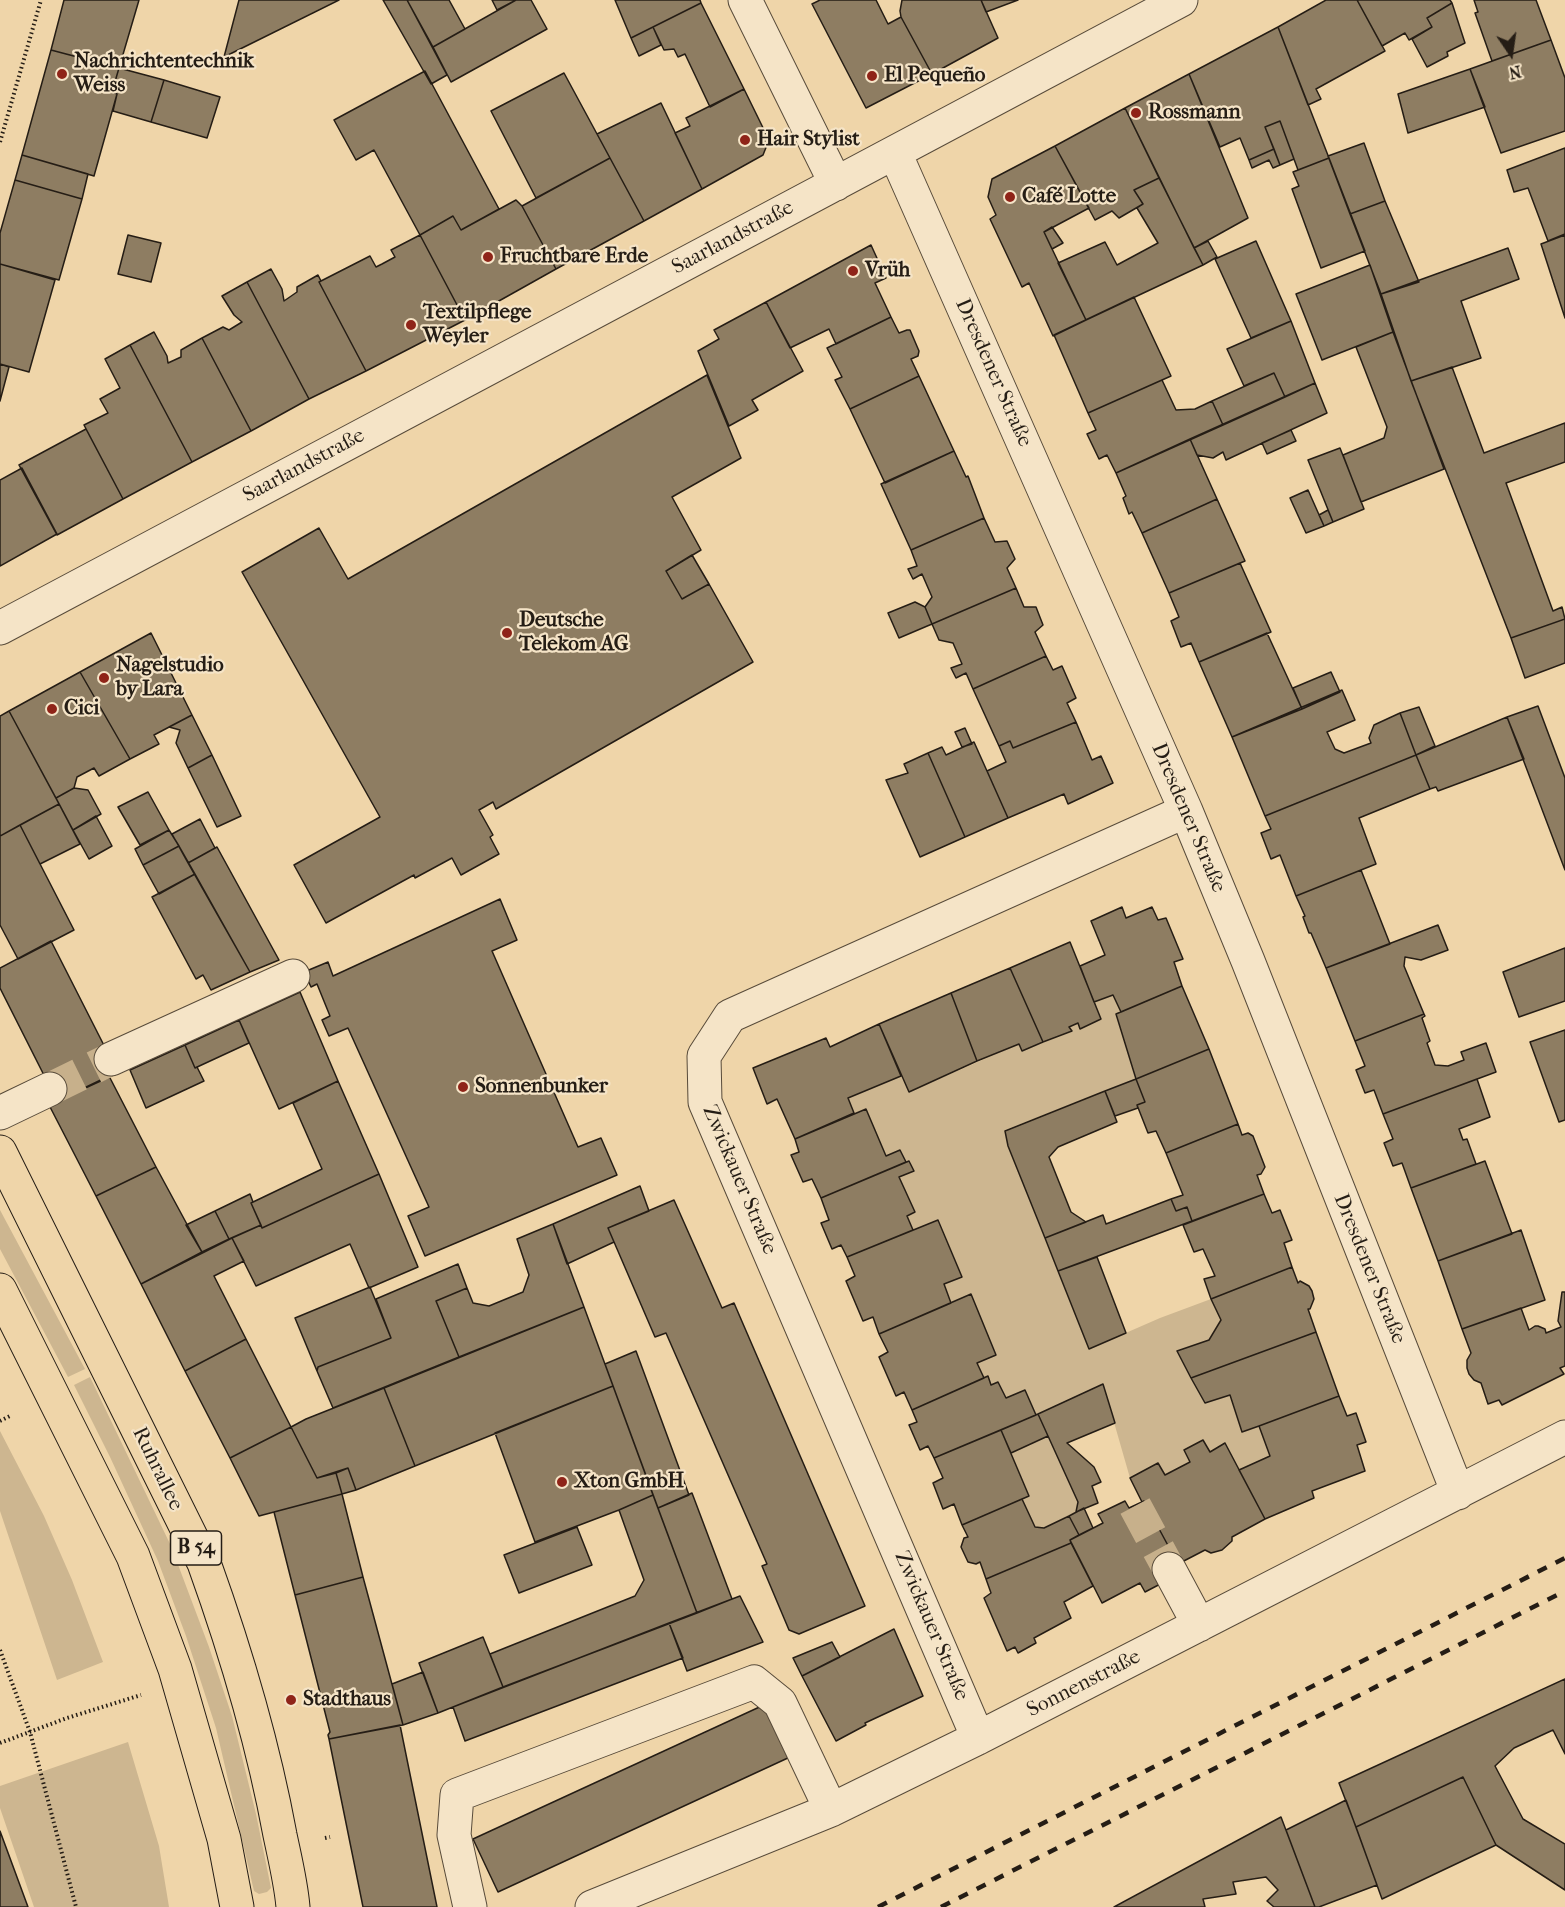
<!DOCTYPE html>
<meta charset="utf-8">
<style>
body{margin:0}
#map{position:relative;width:1565px;height:1907px;overflow:hidden;background:#efd5a9;font-family:"IM FELL French Canon",serif}
canvas{display:block}
.north{position:absolute;left:1481px;top:24px;width:60px;height:60px;-webkit-text-stroke:4px #f5e4c7;paint-order:stroke;rotate:167deg;font-size:16px;font-weight:700;line-height:24px;text-align:center;color:#251d15}
.north::after{content:'';display:block;margin:auto;width:21px;height:27px;background:#251d15;clip-path:polygon(50% 0,100% 100%,50% 72%,0 100%)}
</style>
<div id="map">
<canvas width="1565" height="1907"></canvas>
<div class="north">N</div>
</div>
<script>
const ctx = document.querySelector('canvas').getContext('2d');
ctx.lineJoin = 'round';
function fill(path, color) { ctx.fillStyle = color; ctx.fill(path, 'evenodd'); }
function strokePath(path, color, width, dash) { ctx.strokeStyle = color; ctx.lineWidth = width; ctx.lineCap = dash ? 'butt' : 'round'; ctx.setLineDash(dash || []); ctx.stroke(path); }
function write(font, color, halo, rows, align = 'center') {
  ctx.font = font + ' "IM FELL French Canon",serif'; ctx.lineWidth = 4.5; ctx.setLineDash([]); ctx.textBaseline = 'middle'; ctx.strokeStyle = halo; ctx.fillStyle = color; for (const [text, x, y, turn = 0] of rows) {
    ctx.save(); ctx.translate(x, y); ctx.rotate((+turn || 0) * Math.PI / 180); ctx.textAlign = isNaN(turn) ? turn : align; if (halo) ctx.strokeText(text, 0, 0); ctx.fillText(text, 0, 0); ctx.restore();
  }
}
const green = new Path2D(`
 M1113 995 1121 1012 1116 1014 1136 1079 1005 1130 1008 1146 1089 1349 1160 1318 1211 1299 1221 1320 1209 1340 1177 1352 1205 1403 1230 1395 1242 1432 1259 1426 1270 1456 1239 1470 1225 1443 1210 1452 1203 1441 1190 1462 1165 1475 1158 1463 1130 1478 1103 1384 1036 1415 1025 1390 1006 1398 998 1383 991 1385 988 1377 984 1378 944 1284 962 1277 939 1220 913 1230 907 1216 899 1177 913 1171 910 1161 906 1162 900 1150 886 1156 866 1109 854 1113 848 1098 901 1076 909 1092 1019 1044 1022 1051 1071 1032 1069 1027 1078 1023 1080 1029 1100 1019 1094 1002Z
 M0 1210 85 1369 68 1377 0 1249Z
 M90 1377 171 1546 209 1647 232 1716 256 1814 271 1888 267 1892 259 1894 254 1891 216 1728 186 1636 158 1561 110 1457 74 1385Z
 M0 1431 44 1516 72 1580 103 1662 57 1680 0 1511Z
 M1048 1436 1078 1502 1076 1512 1044 1528 1035 1527 1022 1499 1029 1495 1011 1453Z
 M128 1742 159 1846 169 1907H34L0 1808V1786Z`);
const building = new Path2D(`
 M64 0H139L119 68 51 50Z
 M239 0H339L224 57Z
 M383 0H407L447 75 431 84Z
 M407 0H449L465 29 433 47Z
 M492 0H516L497 10Z
 M516 0H531L547 29 451 82 433 47Z
 M615 0H700L701 3 631 38Z
 M820 0H876L888 24 901 17 932 74 866 108 812 4Z
 M902 0H981L998 38 932 74 901 17 900 11Z
 M981 0H1018L986 12Z
 M1326 0H1357L1385 51 1316 89 1321 99 1308 105 1278 27Z
 M1357 0H1450L1452 3 1427 18 1432 27 1409 40 1405 33 1382 46Z
 M1474 0H1536L1551 40 1492 61 1475 13 1478 12Z
 M701 3 744 89 710 107 685 54 678 57 674 49 664 50 653 27Z
 M1452 3 1465 43 1447 52 1448 56 1427 67 1412 39 1432 27 1427 18Z
 M653 27 661 45 639 56 631 38Z
 M1278 27 1329 158 1298 170 1280 121 1265 127 1274 149 1249 160 1240 138 1220 147 1189 74Z
 M1551 40 1565 78V131L1501 153 1470 69Z
 M51 50 119 68 112 92 117 94 94 176 22 155Z
 M119 68 164 80 151 122 113 111 117 94 112 92Z
 M1470 69 1485 107 1408 133 1398 94Z
 M425 71 499 209 461 230 453 216 420 235 374 150 356 160 334 120Z
 M564 73 610 158 536 198 491 111Z
 M1189 74 1248 218 1194 248 1125 108Z
 M164 80 220 97 207 138 151 122Z
 M744 89 769 140 763 155 702 189 675 133 690 126 686 118Z
 M661 103 702 189 644 221 597 134Z
 M1125 108 1159 178 1134 190 1143 204 1119 218 1112 211 1095 220 1055 146Z
 M1280 121 1294 159 1280 165 1265 127Z
 M1364 143 1385 201 1350 214 1328 156Z
 M1055 146 1089 208 1044 232 1086 320 1053 336 1029 283 1022 287 990 219 996 215 988 197 992 179Z
 M1565 148V234L1548 241 1528 188 1514 192 1507 170Z
 M1274 149 1280 165 1273 168 1269 160 1252 168 1249 160Z
 M22 155 88 174 82 199 15 180Z
 M610 158 644 221 556 269 522 206Z
 M1329 158 1365 251 1321 268 1292 189 1299 186 1293 172Z
 M1159 178 1203 265 1086 320 1058 263 1105 242 1117 265 1158 243 1137 208 1143 204 1134 190Z
 M15 180 82 199 59 280 0 264V233Z
 M516 200 522 206 556 269 465 320 420 235 453 216 461 230Z
 M1385 201 1419 282 1381 294 1350 214Z
 M1052 227 1063 243 1052 249 1044 232Z
 M128 235 161 243 151 282 118 274Z
 M420 235 465 320 366 371 319 282 370 256 376 267 382 264 395 257 391 250Z
 M1565 235V318L1541 244Z
 M1208 241 1217 257 1203 265 1194 248Z
 M1256 241 1291 321 1251 338 1215 259Z
 M871 245 886 278 875 283 891 317 836 344 829 329 790 348 766 302Z
 M1508 248 1519 279 1461 301 1481 358 1411 381 1381 294Z
 M0 264 55 280 29 372 0 364Z
 M1370 265 1393 332 1322 360 1296 294Z
 M271 269 282 289 284 301 297 292V287L318 275 321 281 319 282 366 371 309 399 247 282Z
 M247 282 309 399 251 431 202 338 223 327 229 330 242 322 234 315 222 296Z
 M1134 297 1171 376 1088 413 1054 335Z
 M766 302 803 371 752 400 758 410 729 426 698 351 719 339 714 330Z
 M891 317 899 333 907 330H910L919 351 918 356 911 359 919 376 850 409 835 380 842 377 827 348Z
 M1291 321 1315 383 1285 397 1274 373 1244 386 1227 349Z
 M154 332 167 356 168 363 181 357V350L202 338 251 431 192 462 130 345Z
 M1393 332 1444 469 1361 502 1343 455 1384 438 1387 427 1356 347Z
 M130 345 192 462 123 499 84 425 108 413 100 399 120 388 105 359Z
 M0 364 9 367 0 401Z
 M1452 367 1484 453 1565 423V462L1506 483 1553 611 1562 607 1565 619 1511 638 1411 381Z
 M1274 373 1285 397 1223 425 1212 401Z
 M707 375 741 458 672 497 701 550 666 571 682 599 709 584 753 662 496 809 493 802 479 810 493 835 490 837 499 854 461 875 452 858 415 878 414 875 326 923 294 865 380 817 242 572 319 528 348 579Z
 M919 376 954 451 885 483 850 409Z
 M1162 380 1176 410 1195 409 1212 401 1223 425 1116 473 1107 455 1099 459 1087 434 1096 430 1088 413Z
 M1315 383 1327 413 1226 460 1223 452 1213 458 1197 455 1190 439Z
 M86 429 123 499 57 535 19 465Z
 M1291 430 1296 441 1267 454 1262 443Z
 M1190 439 1217 499 1142 533 1132 512 1129 514 1123 498 1126 496 1116 473Z
 M1340 448 1364 509 1333 522 1308 460Z
 M954 451 966 477 968 476 984 518 911 550 881 484Z
 M22 468 57 534 0 566V480Z
 M1308 490 1324 526 1306 533 1290 498Z
 M1217 499 1245 561 1169 593 1142 533Z
 M1328 510 1333 522 1324 526 1319 515Z
 M984 518 995 542 1007 541 1015 559 1007 568 1016 588 932 624 925 607 932 597 922 574 913 579 908 569 917 566 911 550Z
 M692 555 709 584 682 599 666 571Z
 M1240 563 1271 632 1199 662 1191 643 1181 647 1171 621 1179 617 1169 593Z
 M1016 588 1024 607H1036L1043 625 1035 632 1046 656 973 689 966 673 956 678 951 668 962 664 953 643 939 640 932 624Z
 M915 602 925 607 932 624 899 638 888 613Z
 M1565 619V663L1525 678 1511 638Z
 M151 633 192 715 154 735 159 744 130 759 80 672Z
 M1267 633 1302 709 1232 737 1199 662Z
 M1046 656 1053 670 1062 666 1076 698 1067 703 1076 722 1013 748 1010 741 999 746 973 689Z
 M80 672 130 759 99 776 94 768 77 777 74 788 56 798 9 711Z
 M1331 672 1340 692 1302 709 1293 688Z
 M1342 690 1355 720 1327 732 1335 749 1344 753 1371 743 1369 738 1374 725 1400 713 1416 755 1265 816 1232 737Z
 M1538 706 1565 778V870L1507 717Z
 M1419 707 1435 746 1416 755 1400 713Z
 M9 711 59 804 0 836V716Z
 M192 715 212 755 188 768 176 743 180 730 169 727Z
 M1507 717 1524 759 1438 791 1436 787 1430 789 1416 755Z
 M1076 722 1092 760 1101 756 1113 783 1068 804 1064 794 1008 818 987 771 1006 762 999 746 1010 741 1013 748Z
 M965 728 972 744 962 747 955 732Z
 M974 742 1008 818 965 837 928 753 942 747 946 755Z
 M928 753 965 837 920 857 886 780 908 773 904 764Z
 M212 755 241 816 217 827 188 768Z
 M1416 755 1430 789 1359 818 1376 864 1296 896 1280 855 1271 859 1261 833 1271 829 1265 816Z
 M74 788 88 790 101 814 73 830 56 798Z
 M148 792 169 830 140 845 118 807Z
 M59 804 80 844 40 864 20 825Z
 M96 816 112 846 89 859 73 830Z
 M200 819 215 848 188 863 172 834Z
 M20 825 74 930 18 959 0 925V836Z
 M169 830 179 846 143 865 135 849Z
 M179 846 195 874 159 894 143 865Z
 M217 847 279 960 250 972 188 863Z
 M1361 870 1390 944 1326 968 1311 933H1309L1303 917 1305 916 1296 896Z
 M195 874 250 972 211 990 203 975 196 979 152 897Z
 M500 899 517 940 492 951 578 1147 601 1138 617 1175 425 1256 408 1216 429 1207 348 1028 329 1036 322 1020 330 1016 317 984 311 987 304 972 328 962 333 976Z
 M1122 907 1126 918 1152 907 1158 920 1166 918 1183 959 1174 962 1182 986 1121 1012 1113 995 1094 1002 1080 966 1105 955 1091 921Z
 M1438 925 1448 950 1421 960 1405 957 1404 966 1424 1014 1355 1041 1326 968Z
 M51 941 118 1073 57 1101 0 988V968Z
 M1070 942 1101 1019 1080 1029 1078 1023 1069 1027 1072 1031 1043 1042 1010 968Z
 M1565 948V1001L1519 1017 1503 972Z
 M1010 968 1043 1042 1022 1051 1019 1044 977 1061 951 993Z
 M1182 986 1209 1049 1136 1079 1116 1014Z
 M300 992 338 1081 279 1109 239 1020Z
 M951 993 977 1061 909 1092 879 1024Z
 M1424 1014 1425 1016 1422 1018 1430 1041 1427 1043 1435 1065 1448 1066 1464 1060 1461 1052 1486 1043 1496 1072 1383 1114 1374 1090 1365 1093 1356 1070 1365 1066 1355 1041Z
 M239 1020 249 1043 195 1068 185 1045Z
 M879 1024 901 1076 848 1098 854 1113 795 1139 777 1099 767 1104 753 1068 826 1038 830 1047Z
 M1565 1030V1120L1559 1122 1530 1042Z
 M185 1045 195 1068 197 1067 204 1081 146 1108 130 1070Z
 M1209 1049 1238 1124 1166 1153 1156 1131 1148 1133 1137 1105 1145 1102 1136 1079Z
 M109 1076 156 1167 96 1196 49 1105Z
 M1136 1079 1145 1102 1137 1105 1138 1108 1115 1116 1105 1091Z
 M1477 1079 1490 1117 1459 1129 1463 1140 1467 1139 1476 1164 1411 1188 1402 1163 1393 1166 1384 1143 1393 1139 1383 1114Z
 M338 1081 379 1174 262 1228 251 1203 322 1169 293 1103Z
 M1105 1091 1117 1122 1058 1147 1049 1157 1071 1212 1086 1222 1045 1238 1008 1146 1005 1131Z
 M866 1109 886 1156 900 1150 906 1162 821 1198 812 1179 803 1182 791 1155 799 1152 795 1139Z
 M1238 1124 1242 1135 1248 1133 1253 1136 1265 1167 1261 1174 1257 1175 1264 1194 1192 1221 1187 1207 1176 1211 1171 1199 1183 1195 1166 1153Z
 M909 1161 914 1171 899 1177 915 1212 907 1216 913 1230 847 1257 841 1245 832 1249 821 1223 829 1220 821 1198Z
 M1485 1161 1512 1234 1438 1261 1411 1188Z
 M156 1167 202 1252 141 1284 96 1196Z
 M379 1174 418 1267 369 1288 350 1244 256 1286 232 1238 261 1225 262 1228Z
 M640 1186 649 1211 608 1228 614 1242 567 1264 553 1224Z
 M250 1194 253 1202 251 1203 261 1225 229 1239 215 1211Z
 M1264 1194 1272 1213 1280 1210 1292 1240 1284 1243 1292 1267 1211 1299 1204 1279 1215 1276 1203 1249 1194 1252 1183 1225Z
 M1171 1199 1176 1211 1187 1207 1192 1221 1058 1271 1045 1238 1103 1215 1106 1224Z
 M674 1200 722 1308 734 1303 865 1606 799 1634 789 1630 762 1566 767 1564 666 1333 655 1337 608 1228Z
 M215 1211 229 1239 202 1252 186 1225Z
 M938 1220 962 1277 944 1284 951 1303 879 1334 873 1317 863 1321 846 1281 855 1276 847 1257Z
 M553 1224 584 1307 459 1357 436 1301 467 1288 473 1303 489 1306 523 1292 529 1275 517 1239Z
 M1521 1230 1545 1300 1462 1329 1438 1261Z
 M232 1238 244 1261 214 1276 246 1339 185 1371 141 1284Z
 M1097 1257 1126 1333 1089 1349 1058 1271Z
 M458 1264 467 1288 436 1301 459 1357 333 1408 317 1371 318 1367 391 1338 376 1299Z
 M1292 1267 1298 1283 1300 1281 1309 1286 1312 1291 1314 1299 1310 1309H1308L1316 1332 1191 1378 1177 1351 1209 1340 1221 1320 1211 1299Z
 M370 1287 391 1338 318 1367 317 1371 295 1318Z
 M1562 1292H1565V1366L1560 1368 1564 1374 1502 1405 1499 1400 1488 1404 1481 1383 1474 1380 1469 1374 1467 1368V1360L1471 1353 1462 1329 1521 1308 1529 1330 1535 1326H1538L1545 1329 1546 1333 1561 1327 1558 1321Z
 M971 1294 996 1355 977 1363 984 1378 912 1410 904 1392 896 1396 879 1357 888 1352 879 1334Z
 M584 1307 613 1386 415 1466 384 1388Z
 M1316 1332 1339 1396 1259 1426 1242 1432 1230 1395 1205 1403 1191 1378Z
 M246 1339 291 1427 230 1458 185 1371Z
 M636 1351 689 1495 658 1508 605 1364Z
 M988 1376 991 1385 998 1382 1006 1398 1025 1390 1036 1415 934 1458 928 1446 920 1450 909 1425 917 1422 912 1410Z
 M1103 1384 1115 1423 1067 1443 1094 1467 1101 1482 1092 1486 1098 1503 1076 1512 1078 1502 1038 1414Z
 M613 1386 653 1495 619 1510 535 1542 495 1433Z
 M384 1388 415 1466 356 1490 348 1468 317 1478 291 1427 306 1419Z
 M1339 1396 1347 1416 1356 1413 1366 1442 1357 1445 1365 1471 1312 1491 1314 1498 1265 1519 1239 1470 1270 1456 1259 1426Z
 M1038 1414 1048 1436 1011 1453 1001 1430Z
 M291 1427 317 1478 336 1473 342 1494 259 1516 230 1458Z
 M1001 1430 1029 1496 962 1525 954 1504 943 1509 933 1483 943 1478 934 1458Z
 M1203 1440 1210 1452 1225 1443 1265 1519 1232 1537V1541L1222 1550 1211 1553 1205 1550 1178 1564 1144 1501 1142 1502 1130 1478 1158 1463 1165 1475 1190 1462 1184 1450Z
 M348 1468 356 1490 342 1494 336 1473Z
 M692 1493 732 1599 697 1613 658 1508Z
 M342 1494 363 1577 295 1595 274 1512Z
 M653 1495 697 1613 503 1687 490 1654 635 1596 644 1580 619 1510Z
 M1022 1499 1035 1527 1044 1528 1069 1516 1079 1535 1070 1540 1071 1543 986 1579 980 1562 976 1564 968 1562 961 1547 964 1538 968 1537 962 1525Z
 M1125 1501 1129 1508 1144 1501 1178 1564 1166 1581 1145 1592 1140 1583 1102 1603 1070 1540 1103 1523 1098 1514Z
 M1084 1508 1093 1528 1079 1535 1069 1516Z
 M577 1527 592 1565 519 1593 504 1555Z
 M1071 1543 1093 1586 1064 1602 1071 1618 1034 1638 1036 1643 1018 1653 1015 1647 1007 1651 984 1598 991 1593 986 1579Z
 M363 1577 403 1725 329 1739 328 1735 330 1732 295 1595Z
 M740 1596 763 1642 687 1671 669 1623Z
 M669 1623 683 1658 465 1741 453 1707Z
 M894 1629 923 1696 865 1723 866 1725 836 1741 802 1676Z
 M483 1637 503 1687 438 1713 419 1663Z
 M832 1642 840 1657 802 1676 793 1658Z
 M423 1672 438 1713 403 1725 392 1684Z
 M1565 1679V1754L1553 1730 1514 1748 1495 1766 1523 1819 1565 1844V1890L1496 1845 1463 1777 1356 1827 1339 1783Z
 M766 1704 790 1757 498 1892 473 1839Z
 M400 1725 437 1907H363L329 1739Z
 M1463 1777 1496 1845 1382 1899 1356 1827Z
 M1346 1800 1377 1885 1319 1907H1315L1286 1830Z
 M1281 1817 1315 1907H1274L1267 1901 1278 1890 1266 1877 1233 1882 1236 1894 1203 1899 1205 1907H1114Z
 M0 1831 28 1907H0Z`);
const minorTunnel = new Path2D(`
 M50 1089 111 1059
 M1135 1506 1169 1569`);
const path = new Path2D(`
 M0 142 41 0
 M0 1421 10 1416
 M0 1650 30 1732 76 1907
 M0 1743 67 1718 141 1695
 M325 1838 330 1837`);
const minor = new Path2D(`
 M745 0 836 184
 M895 153 1186 811 1248 961 1458 1493
 M0 628 1181 0
 M111 1059 293 976
 M0 1113 50 1089
 M1169 1569 1199 1625
 M978 1738 705 1102 704 1056 730 1016 1186 811
 M470 1907 454 1835 457 1795 754 1682 780 1703 831 1810
 M592 1907 831 1810 978 1738 1565 1437`);
const major = new Path2D(`
 M0 1152 204 1563C236 1652 263 1743 280 1835 285 1859 291 1883 293 1907
 M0 1290 133 1556 175 1669 224 1839 237 1907`);
const rail = new Path2D(`
 M878 1907 1565 1558
 M941 1907 1565 1591`);
const markers = [
 [62,74,6,"#8f2418"],
 [872,76,6,"#8f2418"],
 [1136,113,6,"#8f2418"],
 [745,140,6,"#8f2418"],
 [1010,197,6,"#8f2418"],
 [488,257,6,"#8f2418"],
 [853,271,6,"#8f2418"],
 [411,325,6,"#8f2418"],
 [507,633,6,"#8f2418"],
 [104,678,6,"#8f2418"],
 [52,709,6,"#8f2418"],
 [463,1087,6,"#8f2418"],
 [562,1482,6,"#8f2418"],
 [291,1700,6,"#8f2418"]
];
const shields = [
 [196,1548,51]
];
const shieldNames = [
 ["B 54",196,1548]
];
const poiNames = [
 ["Nachrichtentechnik",74,62],
 ["Weiss",74,86],
 ["El Pequeño",884,76],
 ["Rossmann",1148,113],
 ["Hair Stylist",757,140],
 ["Café Lotte",1022,197],
 ["Fruchtbare Erde",500,257],
 ["Vrüh",865,271],
 ["Textilpflege",423,313],
 ["Weyler",423,337],
 ["Deutsche",519,621],
 ["Telekom AG",519,645],
 ["Nagelstudio",116,666],
 ["by Lara",116,690],
 ["Cici",64,709],
 ["Sonnenbunker",475,1087],
 ["Xton GmbH",574,1482],
 ["Stadthaus",303,1700]
];
const streetNames = [
 ["Saarlandstraße",733,238,-28],
 ["Dresdener Straße",993,373,66],
 ["Saarlandstraße",304,466,-28],
 ["Dresdener Straße",1188,818,67],
 ["Zwickauer Straße",739,1180,67],
 ["Dresdener Straße",1369,1269,68],
 ["Ruhrallee",157,1469,64],
 ["Zwickauer Straße",931,1626,67],
 ["Sonnenstraße",1084,1684,-27]
];
fill(green, '#cdb690');
fill(building, '#8e7d62');
strokePath(building, '#251d15', 1.5);
strokePath(minorTunnel, '#c7b08b', 33, [33, 16]);
strokePath(minor, '#584b3a', 35);
strokePath(major, '#251d15', 35);
strokePath(path, '#251d15', 4, [1.5, 3]);
strokePath(minor, '#f5e4c7', 33);
strokePath(major, '#efd5a9', 33);
strokePath(rail, '#251d15', 4.5, [10, 10]);
for (const [x, y, r, color] of markers) { const dot = new Path2D(); dot.arc(x, y, r, 0, 2 * Math.PI); ctx.fillStyle = color; ctx.fill(dot); strokePath(dot, '#f5e4c7', 2); }
for (const [x, y, w] of shields) { const box = new Path2D(); box.roundRect(x - w / 2, y - 17, w, 34, 4.5); ctx.fillStyle = '#f5e4c7'; ctx.fill(box); strokePath(box, '#251d15', 1.5); }
write('bold 20px', '#251d15', null, shieldNames);
write('bold 21px', '#251d15', '#f5e4c7', poiNames, 'left');
write('21px', '#251d15', '#f5e4c7', streetNames);
</script>
